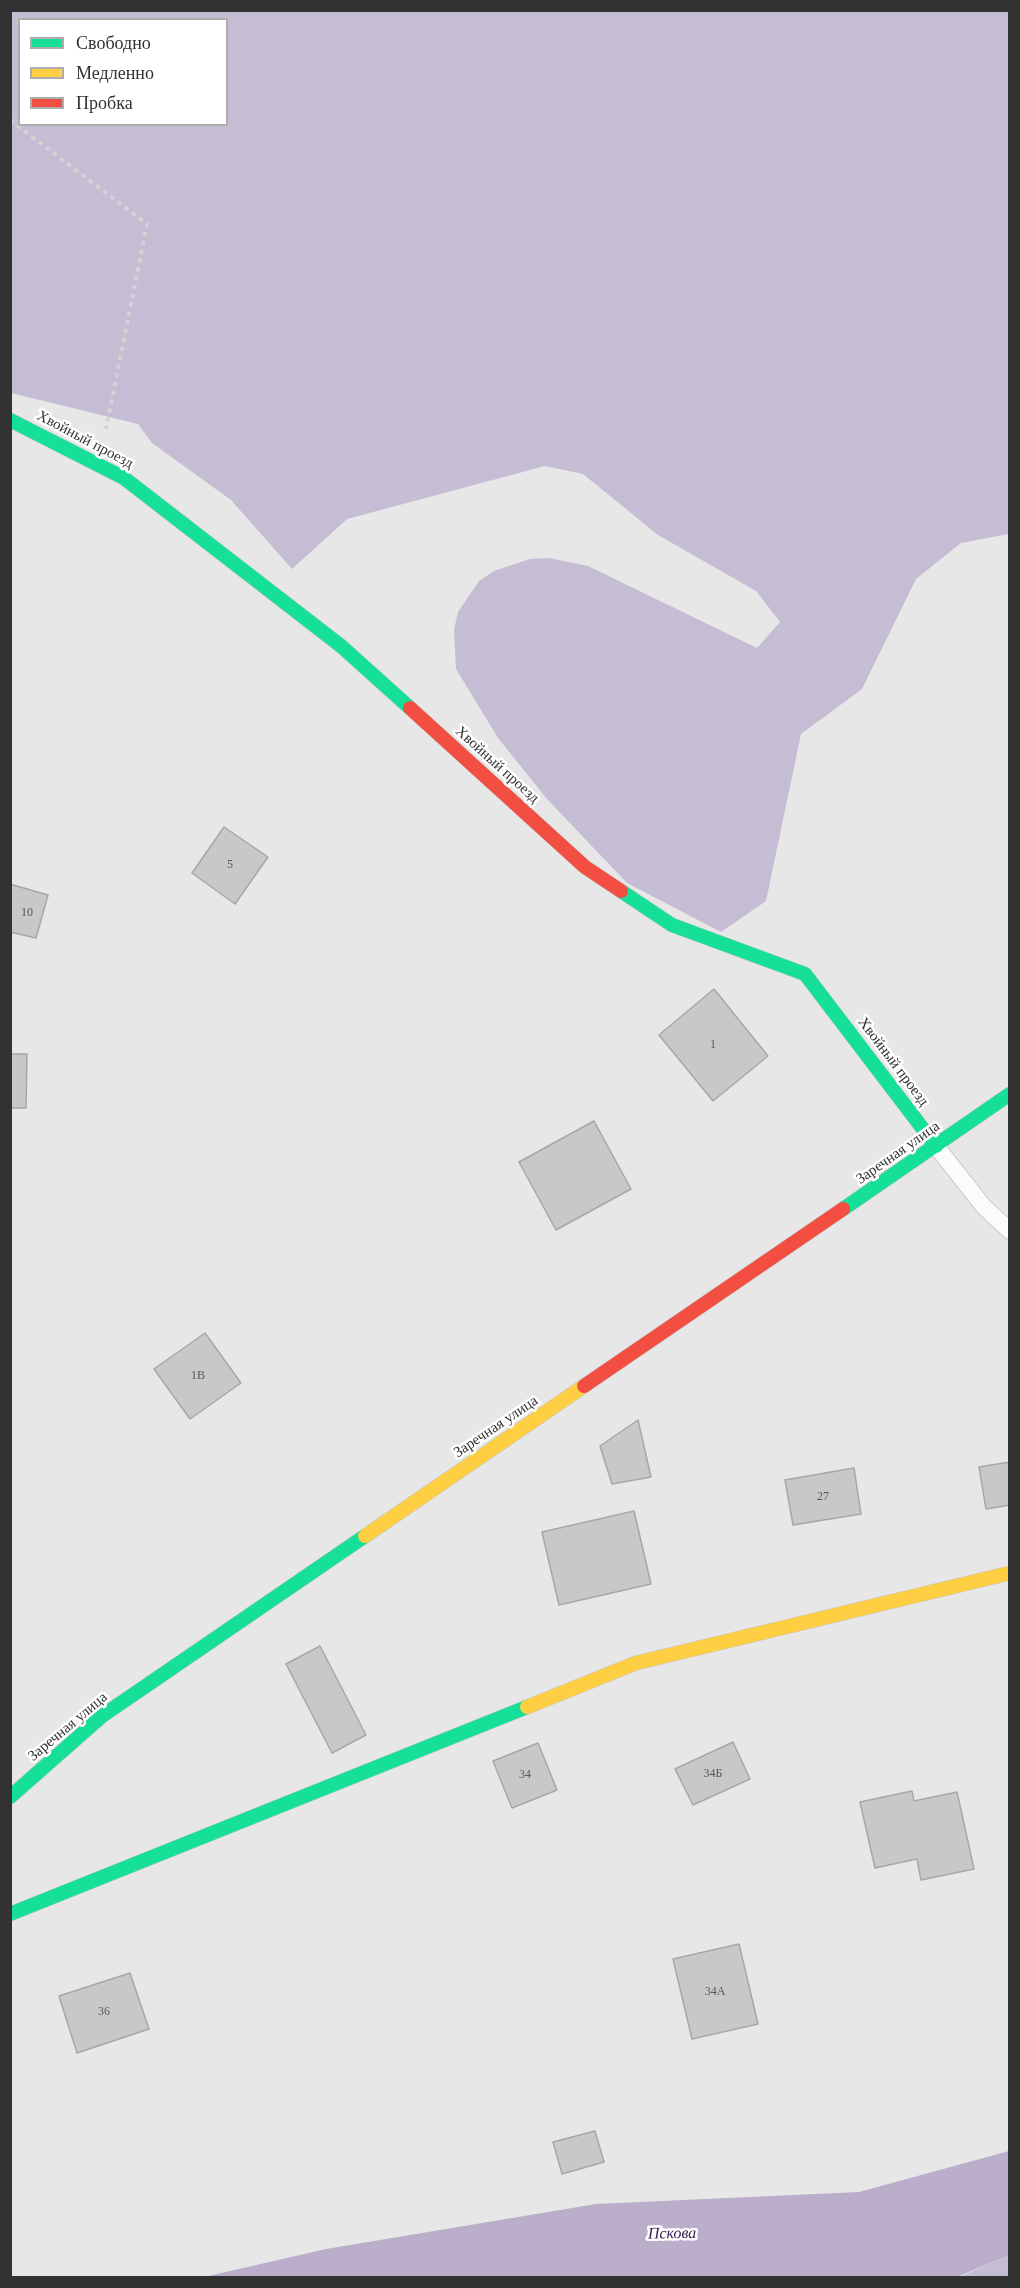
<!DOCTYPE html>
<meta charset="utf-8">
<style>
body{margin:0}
#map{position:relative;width:1020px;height:2288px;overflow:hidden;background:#e7e7e8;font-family:"Times New Roman",serif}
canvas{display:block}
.frame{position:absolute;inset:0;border:12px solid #323233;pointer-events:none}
.legend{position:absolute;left:18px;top:18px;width:210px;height:108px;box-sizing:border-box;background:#fff;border:2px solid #adadad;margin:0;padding:8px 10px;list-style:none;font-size:18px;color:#323233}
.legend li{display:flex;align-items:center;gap:12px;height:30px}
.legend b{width:30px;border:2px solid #adadad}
</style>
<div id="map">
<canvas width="1020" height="2288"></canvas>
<div class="frame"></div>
<ul class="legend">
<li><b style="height:8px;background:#16e098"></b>Свободно</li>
<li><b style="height:8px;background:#ffcf43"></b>Медленно</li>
<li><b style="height:8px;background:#f24e42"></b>Пробка</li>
</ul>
</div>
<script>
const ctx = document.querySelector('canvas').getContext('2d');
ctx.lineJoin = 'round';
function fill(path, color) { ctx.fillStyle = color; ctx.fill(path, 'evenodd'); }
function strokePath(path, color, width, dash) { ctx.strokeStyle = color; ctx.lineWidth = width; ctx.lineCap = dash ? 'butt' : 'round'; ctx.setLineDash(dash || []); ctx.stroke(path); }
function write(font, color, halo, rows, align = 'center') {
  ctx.font = font + ' "Times New Roman",serif'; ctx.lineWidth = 5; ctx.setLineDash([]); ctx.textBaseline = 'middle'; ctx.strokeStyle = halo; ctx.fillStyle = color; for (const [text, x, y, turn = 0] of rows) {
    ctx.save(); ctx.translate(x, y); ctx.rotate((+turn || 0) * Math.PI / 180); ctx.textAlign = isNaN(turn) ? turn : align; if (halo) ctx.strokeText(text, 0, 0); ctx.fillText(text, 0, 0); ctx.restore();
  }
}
const forest = new Path2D(`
 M11 11H1009V534L961 543 916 579 862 689 801 734 766 901 721 932 627 883 547 799 498 738 456 669 454 630 458 612 479 581 494 571 530 559 549 558 588 566 757 648 780 622 756 591 658 535 583 474 545 466 347 519 292 569 231 500 152 443 138 424 11 393ZM20 20H226V124H20Z
 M1009 2255V2277L957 2278Z`);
const water = new Path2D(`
 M1009 2151V2255L957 2277H204L326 2249 596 2204 859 2192Z`);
const building = new Path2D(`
 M224 827 268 857 235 904 192 873Z
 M10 884 48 895 36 938 10 932Z
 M714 989 768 1056 713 1101 659 1035Z
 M10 1054H27L26 1108H10Z
 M594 1121 631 1189 556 1230 519 1162Z
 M205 1333 241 1383 190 1419 154 1369Z
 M638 1420 651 1477 612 1484 600 1446Z
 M1010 1462V1505L986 1509 979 1467Z
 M854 1468 861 1514 793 1525 785 1480Z
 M634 1511 651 1584 559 1605 542 1532Z
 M320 1646 366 1735 332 1753 286 1664Z
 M733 1742 750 1779 693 1805 675 1769Z
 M538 1743 557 1790 512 1808 493 1761Z
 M912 1791 914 1801 957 1792 974 1869 921 1880 917 1859 875 1868 860 1802Z
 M739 1944 758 2024 692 2039 673 1959Z
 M130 1973 149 2029 77 2053 59 1996Z
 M595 2131 604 2162 562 2174 553 2142Z`);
const path = new Path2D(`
 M10 120 147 224 106 429`);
const lane = new Path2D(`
 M936 1146 984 1207 1010 1231`);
const fast = new Path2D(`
 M10 420 124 478 341 646 410 708
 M621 891 672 925 805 974 936 1146
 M843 1209 1010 1094
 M10 1797 102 1716 365 1536
 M10 1914 527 1707`);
const slow = new Path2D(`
 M365 1536 584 1386
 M527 1707 636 1663 1010 1573`);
const jam = new Path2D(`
 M410 708 585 867 621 891
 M584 1386 843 1209`);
const numberNames = [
 ["5",230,865],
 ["10",27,913],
 ["1",713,1045],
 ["1В",198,1376],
 ["27",823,1497],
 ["34Б",713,1774],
 ["34",525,1775],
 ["34А",715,1992],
 ["36",104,2012]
];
const streetNames = [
 ["Хвойный проезд",85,440,28],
 ["Хвойный проезд",497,765,42],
 ["Хвойный проезд",893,1062,53],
 ["Заречная улица",898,1153,-35],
 ["Заречная улица",496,1427,-34],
 ["Заречная улица",68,1727,-40]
];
const waterNames = [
 ["Пскова",672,2234,-1]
];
fill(forest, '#c5bdd3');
fill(water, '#baaecb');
fill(building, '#c8c8c9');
strokePath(building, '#a7a7a8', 1.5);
strokePath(lane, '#c5c5c6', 18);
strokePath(fast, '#c5c5c6', 15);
strokePath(slow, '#c5c5c6', 15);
strokePath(jam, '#c5c5c6', 15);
strokePath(path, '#d3d3d3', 4, [4.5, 4.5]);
strokePath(lane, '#fbfbfc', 16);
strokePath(fast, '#16e098', 14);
strokePath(slow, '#ffcf43', 14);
strokePath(jam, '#f24e42', 14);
write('12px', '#585858', null, numberNames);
write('15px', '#323233', '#fff', streetNames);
write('italic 16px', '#361e51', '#fff', waterNames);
</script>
